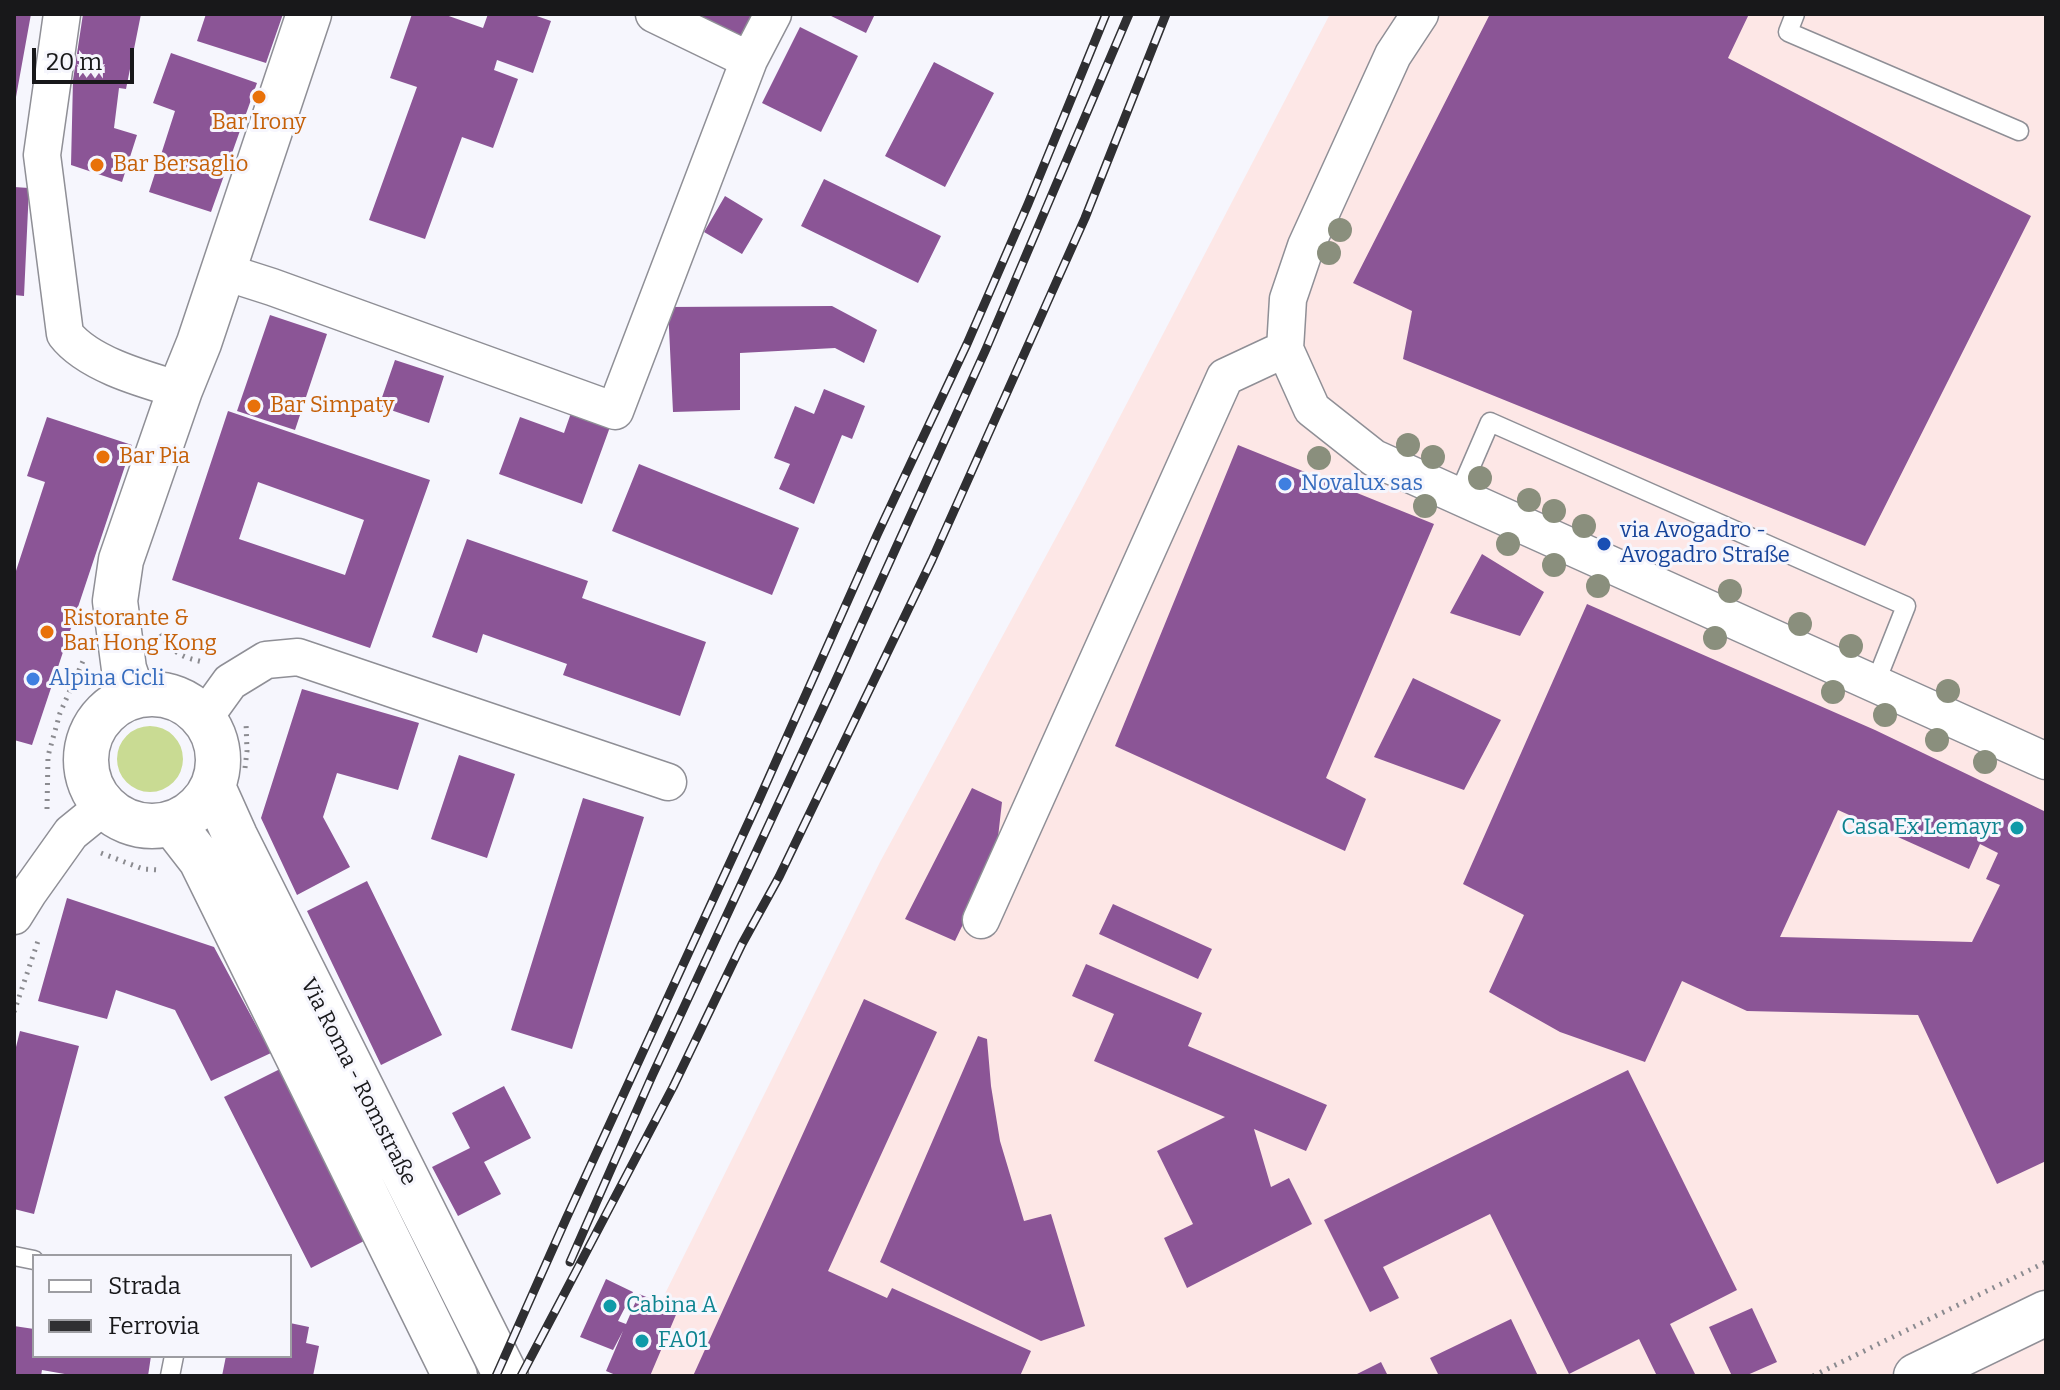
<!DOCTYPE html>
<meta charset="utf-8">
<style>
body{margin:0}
#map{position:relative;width:2060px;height:1390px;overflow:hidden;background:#f6f6fd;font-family:Bitter,serif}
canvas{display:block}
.frame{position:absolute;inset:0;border:16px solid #18181a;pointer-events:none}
.legend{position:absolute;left:32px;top:1254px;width:260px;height:104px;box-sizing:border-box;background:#f6f6fd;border:2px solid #9d9da2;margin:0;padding:10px 14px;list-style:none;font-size:24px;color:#18181a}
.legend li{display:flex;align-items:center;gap:16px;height:40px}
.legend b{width:40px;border:2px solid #9d9da2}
.scale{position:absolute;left:32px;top:48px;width:102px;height:36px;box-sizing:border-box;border:4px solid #18181a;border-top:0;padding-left:10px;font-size:24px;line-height:28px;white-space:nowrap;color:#18181a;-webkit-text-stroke:6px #f6f6fd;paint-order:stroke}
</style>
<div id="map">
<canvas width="2060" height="1390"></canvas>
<div class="frame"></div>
<ul class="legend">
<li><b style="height:10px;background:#fff"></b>Strada</li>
<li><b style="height:10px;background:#2f2f32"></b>Ferrovia</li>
</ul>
<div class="scale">20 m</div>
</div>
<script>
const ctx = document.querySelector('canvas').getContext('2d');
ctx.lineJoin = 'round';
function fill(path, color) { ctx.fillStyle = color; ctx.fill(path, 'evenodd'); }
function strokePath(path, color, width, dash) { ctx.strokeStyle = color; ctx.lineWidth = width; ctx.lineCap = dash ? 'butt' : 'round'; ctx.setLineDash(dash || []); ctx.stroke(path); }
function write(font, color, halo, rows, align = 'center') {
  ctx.font = font + ' Bitter,serif'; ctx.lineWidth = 6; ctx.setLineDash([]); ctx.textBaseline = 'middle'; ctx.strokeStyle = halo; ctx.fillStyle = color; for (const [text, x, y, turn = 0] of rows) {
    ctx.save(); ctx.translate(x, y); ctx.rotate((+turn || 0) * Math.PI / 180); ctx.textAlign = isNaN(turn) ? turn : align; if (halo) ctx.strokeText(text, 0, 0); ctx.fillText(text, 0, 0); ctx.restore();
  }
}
const industrial = new Path2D(`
 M1330 14H2046V1376H624L880 862 1079 495Z`);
const green = new Path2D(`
 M117 759a33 33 0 1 1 66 0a33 33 0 1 1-66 0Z`);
const building = new Path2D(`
 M14 14H31L16 97H14Z
 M83 14H141L126 89 119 88 114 128 137 135 122 182 71 165 73 80Z
 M206 14H283L266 63 197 41Z
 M412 14H443L483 28 488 14H531L551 21 533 73 497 60 494 70 518 79 493 148 462 137 425 239 369 220 417 87 390 78Z
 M687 14H752L739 40Z
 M827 14H875L866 33Z
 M1490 14H1749L1728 58 2031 216 1865 546 1403 359 1412 311 1353 283Z
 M800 27 858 56 821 132 762 103Z
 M171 53 257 83 211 212 149 192 175 111 153 103Z
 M934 62 994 93 945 187 885 156Z
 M824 179 941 236 918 283 801 226Z
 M14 187 29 188 24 296 14 295Z
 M725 196 763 219 742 254 704 232Z
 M832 306 877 330 864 363 835 348 740 353V410L673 412 668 307Z
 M270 315 327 334 295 430 237 411Z
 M395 360 444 376 429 423 379 406Z
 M824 389 865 406 852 439 842 435 814 504 779 489 790 464 774 458 795 406 814 414Z
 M228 411 430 480 370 648 172 580ZM258 482 364 520 345 575 239 539Z
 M571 413 610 427 582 504 499 474 520 417 564 433Z
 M47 417 132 445 32 745 14 740V577L45 482 27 476Z
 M1238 445 1434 524 1326 778 1366 799 1345 851 1115 746Z
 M639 464 799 528 772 595 612 531Z
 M467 539 588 581 582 598 706 642 680 716 563 675 567 664 483 634 477 653 432 637Z
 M1482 554 1544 592 1520 636 1450 613Z
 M1587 604 1875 730 2046 812V1161L1997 1184 1918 1015 1747 1011 1682 981 1645 1062 1560 1032 1489 992 1524 915 1463 884ZM1838 810 1969 869 1980 844 1998 853 1986 879 2000 885 1972 942 1780 937Z
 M1413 678 1501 720 1464 790 1374 757Z
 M302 689 419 723 398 790 337 773 323 817 350 867 297 895 261 818Z
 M459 755 515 774 487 858 431 839Z
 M972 788 1002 802 996 855 955 941 905 919Z
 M583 798 644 817 572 1049 511 1030Z
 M367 881 442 1035 381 1065 307 911Z
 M67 898 214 947 271 1053 211 1081 175 1010 116 990 107 1019 38 1001Z
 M1113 904 1212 949 1198 979 1099 934Z
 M1086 964 1202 1013 1188 1046 1327 1105 1306 1151 1254 1129 1271 1187 1289 1178 1312 1224 1187 1288 1164 1238 1193 1224 1157 1151 1225 1117 1094 1061 1114 1014 1072 996Z
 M864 999 937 1032 828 1271 887 1298 892 1288 1031 1351 1020 1376H693Z
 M20 1031 79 1046 34 1214 14 1209V1055Z
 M978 1036 987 1039 991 1086 1000 1141 1024 1221 1051 1214 1085 1326 1041 1341 880 1262Z
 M280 1069 366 1240 311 1268 224 1097Z
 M1628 1070 1737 1290 1670 1324 1696 1376H1657L1639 1339 1569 1374 1490 1214 1383 1267 1399 1298 1370 1312 1324 1220Z
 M504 1086 531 1138 484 1162 501 1194 458 1216 432 1167 470 1148 452 1113Z
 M606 1279 633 1292 618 1321 626 1324 639 1294 678 1310 650 1376H618L606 1371 623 1331 613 1350 580 1337Z
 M1752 1308 1777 1362 1745 1376H1732L1709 1327Z
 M1511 1319 1538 1376H1439L1430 1358Z
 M290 1323 309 1327 306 1343 319 1346 313 1376H222L226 1356H290Z
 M14 1326 34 1329V1356H151L148 1376H76L42 1370 41 1376H14Z
 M1381 1362 1388 1376H1353Z`);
const path = new Path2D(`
 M160 634C173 653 181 657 203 662
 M245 768 247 751 246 722
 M47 809 48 756 60 713 83 661
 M101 853 143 869 159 870
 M14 1012 38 941
 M1813 1376 2046 1262`);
const lane = new Path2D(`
 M1795 14 1788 32 2019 131
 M1458 496 1490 422 1906 606 1875 684
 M14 1256 34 1260
 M170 1376 174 1356`);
const street = new Path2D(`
 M62 14 42 155 65 334C88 364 143 379 180 390
 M654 14 749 60
 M1420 14 1393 55 1306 246 1288 299 1285 349 1312 409 1374 458 2046 761
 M222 271 272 287 615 411 749 60 773 14
 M204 718 230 682 266 660 298 657 668 782
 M14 916 29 892 71 833 103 807
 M981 920 1225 377 1285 349`);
const secondary = new Path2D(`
 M86 760a66 66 0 1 1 132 0a66 66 0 1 1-132 0Z
 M133 695 124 669 115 601 121 560 180 390 199 343 309 14
 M213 787 235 836 506 1376
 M173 824 201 860 455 1376`);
const primary = new Path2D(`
 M1916 1376 2046 1313`);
const rail = new Path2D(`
 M570 1262 652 1076 837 678 986 349 1129 14
 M496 1376 566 1219 757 804 877 535 967 344 1028 204 1106 14
 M521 1376 673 1087 742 944 779 877 932 560 1085 218 1166 14`);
const trees = [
 [1340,230],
 [1329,253],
 [1408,445],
 [1433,457],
 [1319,458],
 [1480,478],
 [1529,500],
 [1425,506],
 [1554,511],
 [1584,526],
 [1508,544],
 [1554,565],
 [1598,586],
 [1730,591],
 [1800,624],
 [1715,638],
 [1851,646],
 [1948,691],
 [1833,692],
 [1885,715],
 [1937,740],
 [1985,762]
];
const markers = [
 [259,97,8,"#e8710a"],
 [97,165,8,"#e8710a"],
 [254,406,8,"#e8710a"],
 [103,457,8,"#e8710a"],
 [1285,484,8,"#3f7fe0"],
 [1604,544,8,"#1a4fb4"],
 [47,632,8,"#e8710a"],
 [33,679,8,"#3f7fe0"],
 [2017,828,8,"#0f9aa8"],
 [610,1306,8,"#0f9aa8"],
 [642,1341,8,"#0f9aa8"]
];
const foodNames = [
 ["Bar Irony",259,123,"center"],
 ["Bar Bersaglio",113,165],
 ["Bar Simpaty",270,406],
 ["Bar Pia",119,457],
 ["Ristorante &",63,619],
 ["Bar Hong Kong",63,644]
];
const shopNames = [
 ["Novalux sas",1301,484],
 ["Alpina Cicli",49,679]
];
const transitNames = [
 ["via Avogadro -",1620,531],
 ["Avogadro Straße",1620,556]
];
const cultureNames = [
 ["Casa Ex Lemayr",2001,828,"right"],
 ["Cabina A",626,1306],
 ["FA01",658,1341]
];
const streetNames = [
 ["Via Roma - Romstraße",358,1082,63]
];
fill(industrial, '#fde7e6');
fill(green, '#c9db93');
fill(building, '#8b5596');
strokePath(lane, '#8f8f96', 21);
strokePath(street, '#8f8f96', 39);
strokePath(secondary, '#8f8f96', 47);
strokePath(primary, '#8f8f96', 47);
strokePath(path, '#8b8b90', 5, [2, 6]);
strokePath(lane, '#fff', 18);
strokePath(street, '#fff', 36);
strokePath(secondary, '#fff', 44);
strokePath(primary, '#fff', 44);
strokePath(rail, '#2f2f32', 9);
strokePath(rail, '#f6f6fd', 6, [18]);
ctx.fillStyle = '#8a8f7d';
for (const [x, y] of trees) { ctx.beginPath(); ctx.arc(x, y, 12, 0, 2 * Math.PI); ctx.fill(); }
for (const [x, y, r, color] of markers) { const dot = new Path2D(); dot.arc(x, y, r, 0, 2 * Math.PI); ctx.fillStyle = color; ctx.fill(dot); strokePath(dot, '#f6f6fd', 3); }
write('22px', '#c56008', '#f6f6fd', foodNames, 'left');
write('22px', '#366cbe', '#f6f6fd', shopNames, 'left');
write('22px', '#164399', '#f6f6fd', transitNames, 'left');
write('22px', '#0d838f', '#f6f6fd', cultureNames, 'left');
write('22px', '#18181a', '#f6f6fd', streetNames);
</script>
